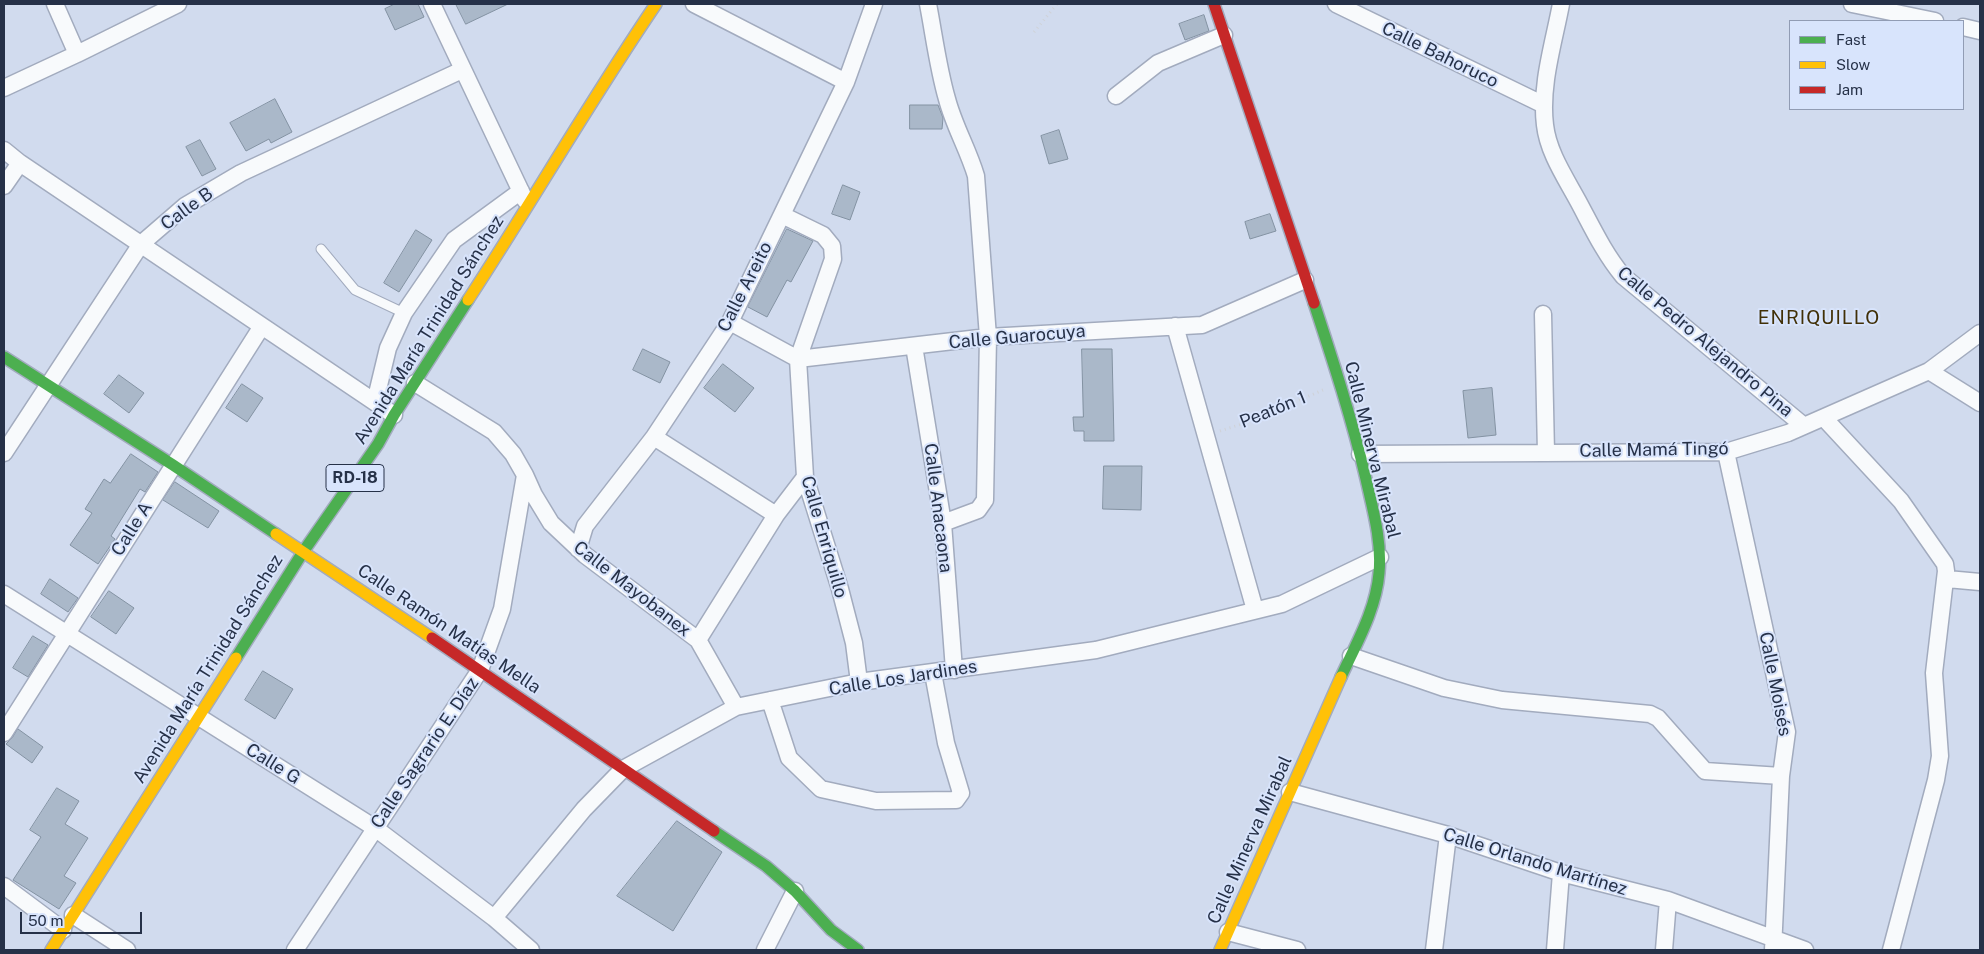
<!DOCTYPE html>
<meta charset="utf-8">
<style>
body{margin:0}
#map{position:relative;width:1984px;height:954px;overflow:hidden;background:#d1dbee;font-family:"Public Sans",sans-serif}
canvas{display:block}
.frame{position:absolute;inset:0;border:5px solid #263148;pointer-events:none}
.legend{position:absolute;left:1789px;top:20px;width:175px;height:90px;box-sizing:border-box;background:#d8e4fc;border:1px solid #919cb4;margin:0;padding:6px 9px;list-style:none;font-size:15px;color:#263148}
.legend li{display:flex;align-items:center;gap:10px;height:25px}
.legend b{width:25px;border:1px solid #919cb4}
.scale{position:absolute;left:20px;top:912px;width:122px;height:22px;box-sizing:border-box;border:2px solid #263148;border-top:0;padding-left:6px;font-size:15px;line-height:18px;white-space:nowrap;color:#263148;-webkit-text-stroke:4px #d8e4fc;paint-order:stroke}
</style>
<div id="map">
<canvas width="1984" height="954"></canvas>
<div class="frame"></div>
<ul class="legend">
<li><b style="height:6px;background:#4caf50"></b>Fast</li>
<li><b style="height:6px;background:#ffc107"></b>Slow</li>
<li><b style="height:6px;background:#c62828"></b>Jam</li>
</ul>
<div class="scale">50 m</div>
</div>
<script>
const ctx = document.querySelector('canvas').getContext('2d');
ctx.lineJoin = 'round';
function fill(path, color) { ctx.fillStyle = color; ctx.fill(path, 'evenodd'); }
function strokePath(path, color, width, dash) { ctx.strokeStyle = color; ctx.lineWidth = width; ctx.lineCap = dash ? 'butt' : 'round'; ctx.setLineDash(dash || []); ctx.stroke(path); }
function write(font, color, halo, rows, align = 'center') {
  ctx.font = font + ' "Public Sans",sans-serif'; ctx.lineWidth = 4; ctx.setLineDash([]); ctx.textBaseline = 'middle'; ctx.strokeStyle = halo; ctx.fillStyle = color; for (const [text, x, y, turn = 0] of rows) {
    ctx.save(); ctx.translate(x, y); ctx.rotate((+turn || 0) * Math.PI / 180); ctx.textAlign = isNaN(turn) ? turn : align; if (halo) ctx.strokeText(text, 0, 0); ctx.fillText(text, 0, 0); ctx.restore();
  }
}
const building = new Path2D(`
 M395 4H418L424 17 395 30 385 9Z
 M456 4H508L466 24Z
 M1204 15 1209 31 1185 40 1179 24Z
 M275 99 292 132 271 143 269 139 246 151 230 123Z
 M910 105H938L943 118 942 129H910Z
 M1059 130 1068 159 1049 164 1041 136Z
 M200 140 216 169 202 176 186 147Z
 M843 185 860 192 850 220 832 214Z
 M1270 214 1276 231 1250 239 1245 222Z
 M787 229 813 241 791 282 787 280 767 317 748 307Z
 M416 230 432 240 399 292 384 283Z
 M643 349 670 362 660 383 633 370Z
 M1082 349H1112L1114 441H1084V431H1074L1073 417H1083Z
 M723 364 754 388 735 412 704 388Z
 M119 375 144 393 129 413 104 394Z
 M242 384 263 398 247 422 226 408Z
 M1492 388 1496 435 1468 438 1463 391Z
 M131 454 158 472 145 492 140 489 111 536 115 539 98 564 70 545 92 513 85 509 104 479 110 483Z
 M1104 466H1142L1141 510 1103 509Z
 M175 482 219 511 208 528 163 500Z
 M50 579 78 598 68 612 41 594Z
 M109 591 134 608 116 634 91 617Z
 M33 636 48 645 28 677 13 668Z
 M263 671 293 689 275 719 245 700Z
 M18 729 43 747 32 763 6 744 12 738Z
 M57 788 79 801 65 824 88 838 64 876 76 883 59 909 13 880 41 837 30 830Z
 M677 821 722 852 673 931 617 896Z`);
const path = new Path2D(`
 M1034 32 1057 4
 M1220 431 1245 423 1323 390`);
const lane = new Path2D(`
 M321 249 355 290 404 313`);
const street = new Path2D(`
 M55 4 77 54
 M432 4 525 200
 M694 4 846 82
 M928 4C934 35 938 68 947 99 954 126 968 149 976 176L988 337 985 500 978 510 943 523
 M1336 4 1544 105
 M1561 4C1554 42 1540 85 1545 125 1548 152 1565 177 1578 201 1592 227 1604 253 1623 276L1804 426
 M1852 4 1935 21
 M1963 27 1980 31
 M4 88 77 54 178 4
 M1116 96 1158 63 1224 35
 M4 150 20 163 394 415
 M4 186 20 163
 M782 215 823 235 832 246 833 259 798 359 805 477 840 589 854 643 859 682
 M1543 314 1546 453
 M730 322 798 359 988 337 1202 325 1305 280
 M1175 326 1255 610
 M914 346 943 523 954 670
 M1929 371 1980 403
 M375 402 388 348 404 313 454 240 521 191
 M1824 418 1901 501 1945 564 1946 571 1934 673 1940 756 1936 780 1891 950
 M654 437 776 515
 M1726 452 1787 732 1781 776 1773 950
 M4 453 141 244 185 206 241 173 462 70
 M1360 454 1726 452 1788 433 1929 371 1980 333
 M525 475 534 495 551 523 585 555 698 640 736 707
 M578 549 585 526 654 437 730 322 846 82 874 4
 M1947 579 1980 582
 M4 594 375 828 494 918 531 950
 M698 640 776 515 805 477
 M1351 656 1444 688 1502 700 1650 714 1658 718 1705 771 1781 776
 M770 700 789 758 821 789 876 801 956 800 961 793 946 743 933 673
 M4 733 262 326
 M1290 792 1448 835 1561 873 1668 900 1805 950
 M4 886 63 930
 M73 915 127 950
 M494 918 584 809 623 769 736 707 859 682 1096 650 1282 604 1380 557
 M1228 932 1297 950
 M295 950 480 670 502 609 525 475 513 454 494 432 415 383
 M765 950 795 891
 M1434 950 1448 835
 M1555 950 1561 873
 M1664 950 1668 900`);
const fast = new Path2D(`
 M1314 303C1333 361 1352 419 1366 479 1373 510 1382 541 1379 573 1376 610 1356 644 1341 677
 M4 357 173 465 276 534
 M236 658 303 552 378 444 394 415 468 300
 M714 831 766 866 795 891 831 930 858 950`);
const slow = new Path2D(`
 M468 300C532 202 590 101 656 4
 M276 534 432 638
 M51 950 236 658
 M1220 950 1341 677`);
const jam = new Path2D(`
 M1214 4 1314 303
 M432 638 714 831`);
const shields = [
 [355,478,58]
];
const shieldNames = [
 ["RD-18",355,478]
];
const streetNames = [
 ["Calle Bahoruco",1440,55,26],
 ["Calle B",187,209,-36],
 ["Calle Areito",745,287,-63],
 ["Avenida María Trinidad Sánchez",429,330,-58],
 ["Calle Guarocuya",1017,337,-5],
 ["Calle Pedro Alejandro Pina",1705,342,40],
 ["Peatón 1",1273,410,-22],
 ["Calle Minerva Mirabal",1372,450,76],
 ["Calle Mamá Tingó",1654,450,-1],
 ["Calle Anacaona",938,508,83],
 ["Calle A",132,529,-58],
 ["Calle Enriquillo",824,537,74],
 ["Calle Mayobanex",632,589,38],
 ["Calle Ramón Matías Mella",449,629,34],
 ["Avenida María Trinidad Sánchez",208,669,-58],
 ["Calle Los Jardines",903,678,-9],
 ["Calle Moisés",1775,684,79],
 ["Calle Sagrario E. Díaz",425,753,-56],
 ["Calle G",273,764,32],
 ["Calle Minerva Mirabal",1250,840,-66],
 ["Calle Orlando Martínez",1535,862,17]
];
const neighbourhoodNames = [
 ["ENRIQUILLO",1819,318]
];
fill(building, '#aab8c9');
strokePath(building, '#8392a2', 1);
strokePath(lane, '#a2abbe', 11);
strokePath(street, '#a2abbe', 19);
strokePath(fast, '#a2abbe', 14);
strokePath(slow, '#a2abbe', 14);
strokePath(jam, '#a2abbe', 14);
strokePath(path, '#cfd2d8', 3, [1, 4]);
strokePath(lane, '#f8fafc', 9);
strokePath(street, '#f8fafc', 16);
strokePath(fast, '#4caf50', 11);
strokePath(slow, '#ffc107', 11);
strokePath(jam, '#c62828', 11);
for (const [x, y, w] of shields) { const box = new Path2D(); box.roundRect(x - w / 2, y - 13.5, w, 27, 4); ctx.fillStyle = '#d8e4fc'; ctx.fill(box); strokePath(box, '#263148', 1); }
write('bold 16px', '#263148', null, shieldNames);
write('18px', '#263148', '#d8e4fc', streetNames);
ctx.letterSpacing = '1px';
write('19px', '#413007', '#d8e4fc', neighbourhoodNames);
ctx.letterSpacing = '0px';
</script>
